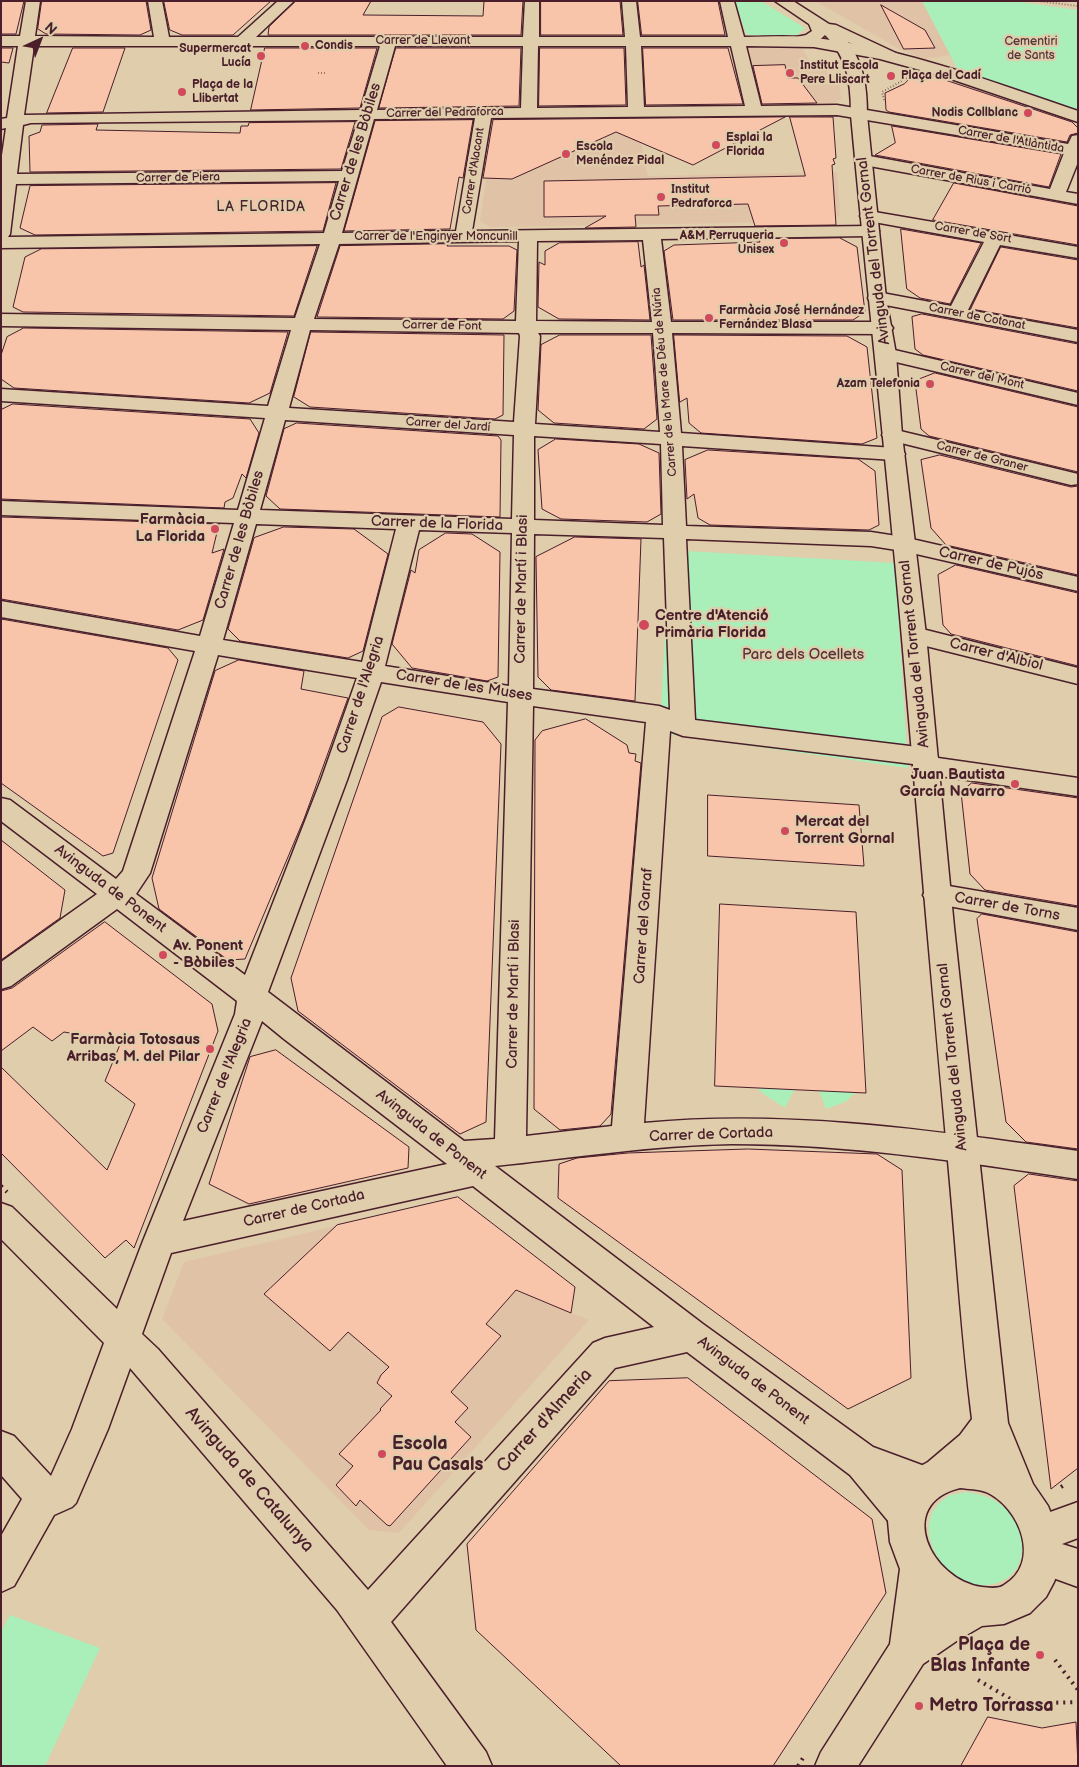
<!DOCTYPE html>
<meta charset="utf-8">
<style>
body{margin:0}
#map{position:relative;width:1079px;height:1767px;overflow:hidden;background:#dfcdab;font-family:"Balsamiq Sans",sans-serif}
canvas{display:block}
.frame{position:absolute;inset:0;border:2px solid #4a1f2b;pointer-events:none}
.north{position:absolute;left:15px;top:15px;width:50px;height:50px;-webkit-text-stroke:4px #dfcdab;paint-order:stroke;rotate:43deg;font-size:14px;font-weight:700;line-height:20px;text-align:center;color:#4a1f2b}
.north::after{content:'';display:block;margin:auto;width:18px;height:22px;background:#4a1f2b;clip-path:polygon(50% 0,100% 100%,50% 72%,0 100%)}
</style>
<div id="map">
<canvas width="1079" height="1767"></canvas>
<div class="frame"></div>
<div class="north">N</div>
</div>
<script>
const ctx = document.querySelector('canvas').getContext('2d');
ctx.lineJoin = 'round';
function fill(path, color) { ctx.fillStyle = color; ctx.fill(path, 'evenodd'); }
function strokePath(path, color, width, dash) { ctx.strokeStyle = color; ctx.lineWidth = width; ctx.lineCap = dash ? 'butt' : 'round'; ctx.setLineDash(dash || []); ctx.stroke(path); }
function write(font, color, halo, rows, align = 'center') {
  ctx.font = font + ' "Balsamiq Sans",sans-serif'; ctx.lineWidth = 4.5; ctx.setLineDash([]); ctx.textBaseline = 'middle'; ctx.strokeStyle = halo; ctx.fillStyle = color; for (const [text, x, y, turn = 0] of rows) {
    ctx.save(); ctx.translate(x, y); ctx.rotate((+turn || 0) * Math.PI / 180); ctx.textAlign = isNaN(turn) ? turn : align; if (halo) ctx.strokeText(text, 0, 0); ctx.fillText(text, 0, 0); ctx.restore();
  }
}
const built = new Path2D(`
 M815 1H922L951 55 925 59 901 50Z
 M755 45H800L810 61 839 79 841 99 832 104 768 105 758 102 748 48Z
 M636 118 648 176 837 172 840 215 832 221 505 227H490L480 221 495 119Z
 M340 1225 486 1279 589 1320 399 1533 369 1530 162 1319 184 1262Z`);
const green = new Path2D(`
 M734 1H761L805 28 797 35H747Z
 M922 1H1013L1078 10V110L958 70Z
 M669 550 895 563 908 768 660 733Z
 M786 1084 794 1090 785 1108 762 1093 755 1085Z
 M819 1090 856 1092 845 1102 826 1109Z
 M965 1492C979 1494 989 1496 1000 1504 1023 1520 1033 1562 1006 1579 956 1608 899 1527 947 1497 951 1494 959 1494 965 1492Z
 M10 1615 100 1648 45 1766H1V1632Z`);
const building = new Path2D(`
 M1 1H24L16 34H1Z
 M42 1H146L151 30 140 35 46 34 38 29Z
 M164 1H271L233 35H182L170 30Z
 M296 1H371L363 15 483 16 484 1H523L521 35H268L269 27Z
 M541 1H620L623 35H541Z
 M638 1H718L725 35H642Z
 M881 5 925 30 935 48 904 49Z
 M1 48H13L9 63 1 62Z
 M73 48H125L103 112 47 113Z
 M265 48H377L360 108 251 110Z
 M396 48H521L519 106 379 108Z
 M540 48H624L626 105 539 106Z
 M643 48H728L743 104 646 105Z
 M785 65 788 78H798L817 103 762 104 753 66Z
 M918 71 1072 122 1078 128V133L1070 135 1067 142 889 112 886 110 885 93 904 84Z
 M785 117 693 165 616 132 512 179 483 178 493 120Z
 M790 117H833L836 158 833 159 835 164 832 165 836 225 755 226 748 204 658 206 659 215H635L636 227 585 228 606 216 544 217V181L805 176Z
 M473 120 463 178 459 177 450 229 344 231 375 121Z
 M355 122 341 169 30 172 29 136 40 132 42 125 98 124 96 130 240 133 241 126H248L249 123Z
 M892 126 1061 154 1049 187 875 155 895 143Z
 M336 183 323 231 35 235 20 228 30 186Z
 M954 183 1078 206V245L933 220Z
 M901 229 981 243 950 304 920 298 907 289Z
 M840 238 857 247 865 312 853 320H673L664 251 674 245 760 242 759 239Z
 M638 242 641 267 644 265 650 320 559 319 538 307 539 262 545 265V251L559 243Z
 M448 244 447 246H509L517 250 514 311 503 319 317 317 340 246Z
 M317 246 294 316 23 312 13 307 25 257 41 249Z
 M1001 247 1078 260V328L971 309Z
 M922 314 1078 344V391L923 355 915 349 912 317Z
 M24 328 288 332 270 393 249 403 14 388 1 379V355L7 337Z
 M311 332 504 335 503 415 495 419 310 407 294 397Z
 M560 335H651L657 419 644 429 554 423 538 410 541 345Z
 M674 335 847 336 867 347 877 438 862 444 701 433 689 423 687 398 680 402Z
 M935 373 1078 407V472L929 436 921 429 915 381Z
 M13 404 250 419 259 433 246 478 242 474 233 498 225 502 224 508 1 499V410Z
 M297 423 498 436 501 440 500 517 280 509 266 496 284 429Z
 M556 439 639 444 659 453 661 514 647 522 561 519 542 509 538 450Z
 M708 450 858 459 875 471 879 525 869 530 710 525 698 518 694 494 687 499 685 460Z
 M940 455 1071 487 1078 486V575L946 545 931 528 921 460Z
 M1 517 219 524 212 553 224 549 203 620 178 630 1 599Z
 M284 527 354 529 388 554 363 651 348 658 240 641 228 629 254 538Z
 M446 533 472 534 500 552 498 677 487 681 412 668 392 644 411 570 415 573 419 550Z
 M575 537 641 539 635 701 551 690 538 677 536 557Z
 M956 565 1078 593V666L951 634 943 625 938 575Z
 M1 619 168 648 178 660 113 853 103 856 1 783Z
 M239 660 304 671 301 689 348 698 304 819 245 959 228 960 159 909 152 878 215 671Z
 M399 707 483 722 501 744 486 1122 460 1134 298 1011 291 978 382 717Z
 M586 719 627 745 629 753 636 754 635 761 641 763 611 1114 600 1126 560 1130 534 1109 535 740 542 731Z
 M972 783 1078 798V906L985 890 970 874 961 792Z
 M708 795 859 805 864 866 708 856Z
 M1 840 65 890 60 918 1 960Z
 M720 904 856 912 866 1093 715 1086Z
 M982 914 1078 932V1149L1026 1142 1006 1122 977 919Z
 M105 922 212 1004 218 1031 134 1248 126 1240 105 1258 1 1153V1067L107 1170 135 1104 105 1081 121 1042 64 1032 52 1041 33 1027 1 1051V991L12 988Z
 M276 1050 409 1147 408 1168 249 1204 209 1184 250 1057Z
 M748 1149 877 1154 902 1170 911 1378 848 1409 558 1198 559 1164 577 1158 628 1153Z
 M1029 1174 1078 1181V1468L1051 1489 1014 1186Z
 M458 1197 575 1287 571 1313 516 1290 486 1324 501 1336 451 1392 468 1408 455 1422 471 1437 390 1526 387 1525 360 1500 356 1506 336 1485 353 1466 339 1454 381 1410 380 1409 392 1396 377 1383 381 1375 389 1367 348 1332 330 1351 264 1294 337 1225Z
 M688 1378 872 1519 886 1593 773 1766H621L476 1630 467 1544 609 1381Z
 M988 1717 1042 1728 1076 1722 1078 1766H961Z`);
const pathFar1 = new Path2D(`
 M1038 1 1078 6
 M318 73H325
 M884 100 882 92 907 78`);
const path = new Path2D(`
 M1 1186 7 1192
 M1061 1487 1064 1485
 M1055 1660 1078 1690
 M978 1680 1014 1701 1045 1703 1078 1702
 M798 1766 803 1758`);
const street = new Path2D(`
 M26 1H40L35 36 154 37 148 1H162L169 37H238L278 1H294L256 37H523L525 1H539V37H625L622 1H636L640 37H728L720 1H734L744 37C767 37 793 35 816 38 906 49 993 82 1078 111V122L942 76 880 59 814 47 746 46 761 106 837 105 1068 144 1072 136 1078 135V162L1066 192 1078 194V204L864 165 858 164 856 160 858 156 864 155 1050 189 1064 153 837 115 491 118 472 231 870 226 876 227 879 231 876 235 870 236 661 239 671 322H883L890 324 893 328 890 332 883 334 672 333 681 433 894 448 902 449 905 454 902 459 894 460 682 446 686 526 871 532 903 537 1078 577V591L903 551 871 546 686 539 695 720 926 748 935 751 938 758 1078 778V796L926 774 917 771 913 764 683 736 670 731 644 1123C790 1109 934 1131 1078 1151V1179C963 1162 848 1144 732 1144 653 1145 573 1158 495 1166L703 1324 873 1447 938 1471 943 1484 938 1497 925 1502 918 1499 925 1515 920 1528 907 1533 894 1528 850 1475 687 1352 615 1368 391 1622 486 1752 492 1766H447L337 1610 130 1368 108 1429 76 1503 72 1507 54 1515 14 1586 1 1592V1536L22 1499 1 1475V1431L14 1436 51 1476 72 1429 104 1343 1 1239V1203L12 1207 117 1309 143 1241 235 1014 237 1001 117 909 11 986 1 989V962L97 894 1 821V798L10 800 116 879 123 871 195 651 1 617V601L200 636 234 523 1 515V501L238 510 265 418 1 401V389L268 406 291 330 1 326V314L295 318 320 244 1 248V162L6 128 1 129V119L7 118 18 46H1V36H20ZM34 46H380L361 110 24 115ZM395 46H523L521 108 377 110ZM538 46H626L628 107 537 108ZM641 46H731L745 106 644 107ZM475 118 456 231 342 233 374 119ZM358 120 342 171 17 174 23 125 31 123ZM339 181 324 233 8 237 10 234 16 184ZM643 240 652 322 536 321 537 241ZM519 241 516 321 314 319 339 244ZM310 330 519 333 520 336 514 422 289 408ZM538 333H653L660 432 535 424 540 336ZM285 420 514 435 512 519 260 510ZM534 436 661 444 663 525 534 520ZM256 524 396 529 362 662 223 640ZM419 530 512 533 509 686 385 666ZM534 534 664 538 670 710 659 706 533 689ZM218 655 357 678 321 780 245 975 136 894 150 873ZM381 682 508 702 495 1139 464 1141 268 992 347 780ZM533 706 646 722 612 1126 526 1136ZM262 1021 284 1039 447 1164 183 1221ZM473 1186 654 1327 605 1338 593 1343 368 1590 158 1349 142 1334 171 1253Z
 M869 211 1078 247V258L1000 245 968 310 1078 330V342L870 302 868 298 870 294 877 292 951 306 984 242 863 220 860 216 863 212Z
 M886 348 1078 393V405L879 358 876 354 879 350Z
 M892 429 1078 474V484L1071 485 885 439 882 435 885 431Z
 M914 627 1078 668V684L906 641 902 635 906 629Z
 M937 884 1078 908V930L927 902 923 895 927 888Z
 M1078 1502V1538L1062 1544 1078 1549V1587L1031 1570 1025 1557 1030 1547 1023 1533 1028 1520Z`);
const secondary = new Path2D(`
 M775 1H793L829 24 836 25 898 54 901 57 898 60H888L848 42C864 65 867 87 867 115L886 298 896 354 902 435 926 635 954 927 1008 1423 1033 1484 1048 1506 1060 1536 1062 1552 1059 1569 1054 1582 1046 1597 1030 1613 1004 1624 982 1626 958 1640 923 1664 858 1766H815L821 1752 890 1644 900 1569 890 1542 888 1521 899 1489 912 1471 928 1462 960 1435 972 1419C962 1341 957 1261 950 1183 933 1002 918 820 902 639 887 464 867 290 851 115 851 84 848 58 825 35 817 44 803 47 792 44L789 41 792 38 806 35 812 31 809 24ZM960 1488C968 1489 978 1489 986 1492 1020 1507 1042 1563 1004 1585 999 1589 989 1588 982 1587 931 1580 894 1504 960 1488Z`);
const markers = [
 [305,46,5,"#d1495b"],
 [261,56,5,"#d1495b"],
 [790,73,5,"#d1495b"],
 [891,76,5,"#d1495b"],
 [182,92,5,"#d1495b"],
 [1028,113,5,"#d1495b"],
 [716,145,5,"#d1495b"],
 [566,154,5,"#d1495b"],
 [661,197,5,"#d1495b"],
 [784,243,5,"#d1495b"],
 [709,318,5,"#d1495b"],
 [930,384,5,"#d1495b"],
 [215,529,5,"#d1495b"],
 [644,625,6,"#d1495b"],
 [1015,784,5,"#d1495b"],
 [785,831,5,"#d1495b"],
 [163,955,5,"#d1495b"],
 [210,1049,5,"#d1495b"],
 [382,1454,5,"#d1495b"],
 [1040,1655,5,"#d1495b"],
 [919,1706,5,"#d1495b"]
];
const farStreetnames = [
 ["Carrer de Llevant",423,41],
 ["Carrer del Pedraforca",445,113,-1],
 ["Carrer de l'Atlàntida",1011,140,10],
 ["Carrer d'Alacant",474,171,-81],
 ["Carrer de Piera",178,178,-1],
 ["Carrer de Rius i Carrió",971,180,10],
 ["Carrer de Sort",973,233,10],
 ["Carrer de l'Enginyer Moncunill",436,237],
 ["Carrer de Cotonat",977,317,11],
 ["Carrer de Font",442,326,1],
 ["Carrer del Mont",982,376,13],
 ["Carrer de la Mare de Déu de Núria",665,382,-95],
 ["Carrer del Jardí",448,425,4],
 ["Carrer de Graner",982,457,14]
];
const farParknames = [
 ["Cementiri",1031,42],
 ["de Sants",1031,56]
];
const farPoinames = [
 ["Condis",315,46],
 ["Supermercat",251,49,"right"],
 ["Lucía",251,63,"right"],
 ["Institut Escola",800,66],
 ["Pere Lliscart",800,80],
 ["Plaça del Cadí",901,76],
 ["Plaça de la",192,85],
 ["Llibertat",192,99],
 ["Nodis Collblanc",1018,113,"right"],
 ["Esplai la",726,138],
 ["Florida",726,152],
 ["Escola",576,147],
 ["Menéndez Pidal",576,161],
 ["Institut",671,190],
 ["Pedraforca",671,204],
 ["A&M Perruqueria",774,236,"right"],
 ["Unisex",774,250,"right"],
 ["Farmàcia José Hernández",719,311],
 ["Fernández Blasa",719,325],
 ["Azam Telefonia",920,384,"right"]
];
const farNeighbourhoodnames = [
 ["LA FLORIDA",261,207]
];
const streetNames = [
 ["Carrer de les Bòbiles",356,152,-73],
 ["Avinguda del Torrent Gornal",874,251,-97],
 ["Carrer de la Florida",437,524,2],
 ["Carrer de les Bòbiles",240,540,-74],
 ["Carrer de Pujós",991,564,13],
 ["Carrer de Martí i Blasi",522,589,-89],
 ["Avinguda del Torrent Gornal",915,654,-96],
 ["Carrer d'Albiol",996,655,14],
 ["Carrer de les Muses",464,686,9],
 ["Carrer de l'Alegria",361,695,-72],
 ["Avinguda de Ponent",110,889,37],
 ["Carrer de Torns",1007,907,10],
 ["Carrer del Garraf",644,926,-86],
 ["Carrer de Martí i Blasi",514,994,-89],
 ["Avinguda del Torrent Gornal",953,1057,-96],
 ["Carrer de l'Alegria",225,1076,-68],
 ["Avinguda de Ponent",431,1135,38],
 ["Carrer de Cortada",711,1135,-2],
 ["Carrer de Cortada",304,1209,-13],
 ["Avinguda de Ponent",753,1381,37]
];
const poiNames = [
 ["Farmàcia",205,520],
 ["La Florida",205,537],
 ["Centre d'Atenció",655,616,"left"],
 ["Primària Florida",655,633,"left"],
 ["Juan Bautista",1005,775],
 ["García Navarro",1005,792],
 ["Mercat del",795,822,"left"],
 ["Torrent Gornal",795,839,"left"],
 ["Av. Ponent",173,946,"left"],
 ["- Bòbiles",173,963,"left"],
 ["Farmàcia Totosaus",200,1040],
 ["Arribas, M. del Pilar",200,1057]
];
const parkNames = [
 ["Parc dels Ocellets",803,655]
];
const nearStreetnames = [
 ["Carrer d'Almeria",545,1421,-48],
 ["Avinguda de Catalunya",249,1480,49]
];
const nearPoinames = [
 ["Escola",392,1444],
 ["Pau Casals",392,1465],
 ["Plaça de",1030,1645,"right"],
 ["Blas Infante",1030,1666,"right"],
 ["Metro Torrassa",929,1706]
];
fill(built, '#e0c3a6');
fill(green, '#aaefba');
fill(building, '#f8c4aa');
strokePath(building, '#4a1f2b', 1);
strokePath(street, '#4a1f2b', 3);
strokePath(secondary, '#4a1f2b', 3);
strokePath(pathFar1, '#4a1f2b', 2, [0.5, 2.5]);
strokePath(path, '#4a1f2b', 4, [2, 5]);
fill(street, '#dfcdab');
fill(secondary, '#dfcdab');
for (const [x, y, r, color] of markers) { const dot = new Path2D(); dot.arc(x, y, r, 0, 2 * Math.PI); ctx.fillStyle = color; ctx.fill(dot); strokePath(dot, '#dfcdab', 2); }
write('12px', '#4a1f2b', '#dfcdab', farStreetnames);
write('12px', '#543439', '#dfcdab', farParknames);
write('bold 12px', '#4a1f2b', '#dfcdab', farPoinames, 'left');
ctx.letterSpacing = '1px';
write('14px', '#4a1f2b', '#dfcdab', farNeighbourhoodnames);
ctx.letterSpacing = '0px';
write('15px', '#4a1f2b', '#dfcdab', streetNames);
write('bold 15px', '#4a1f2b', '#dfcdab', poiNames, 'right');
write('15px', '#543439', '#dfcdab', parkNames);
write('18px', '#4a1f2b', '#dfcdab', nearStreetnames);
write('bold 18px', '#4a1f2b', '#dfcdab', nearPoinames, 'left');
</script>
